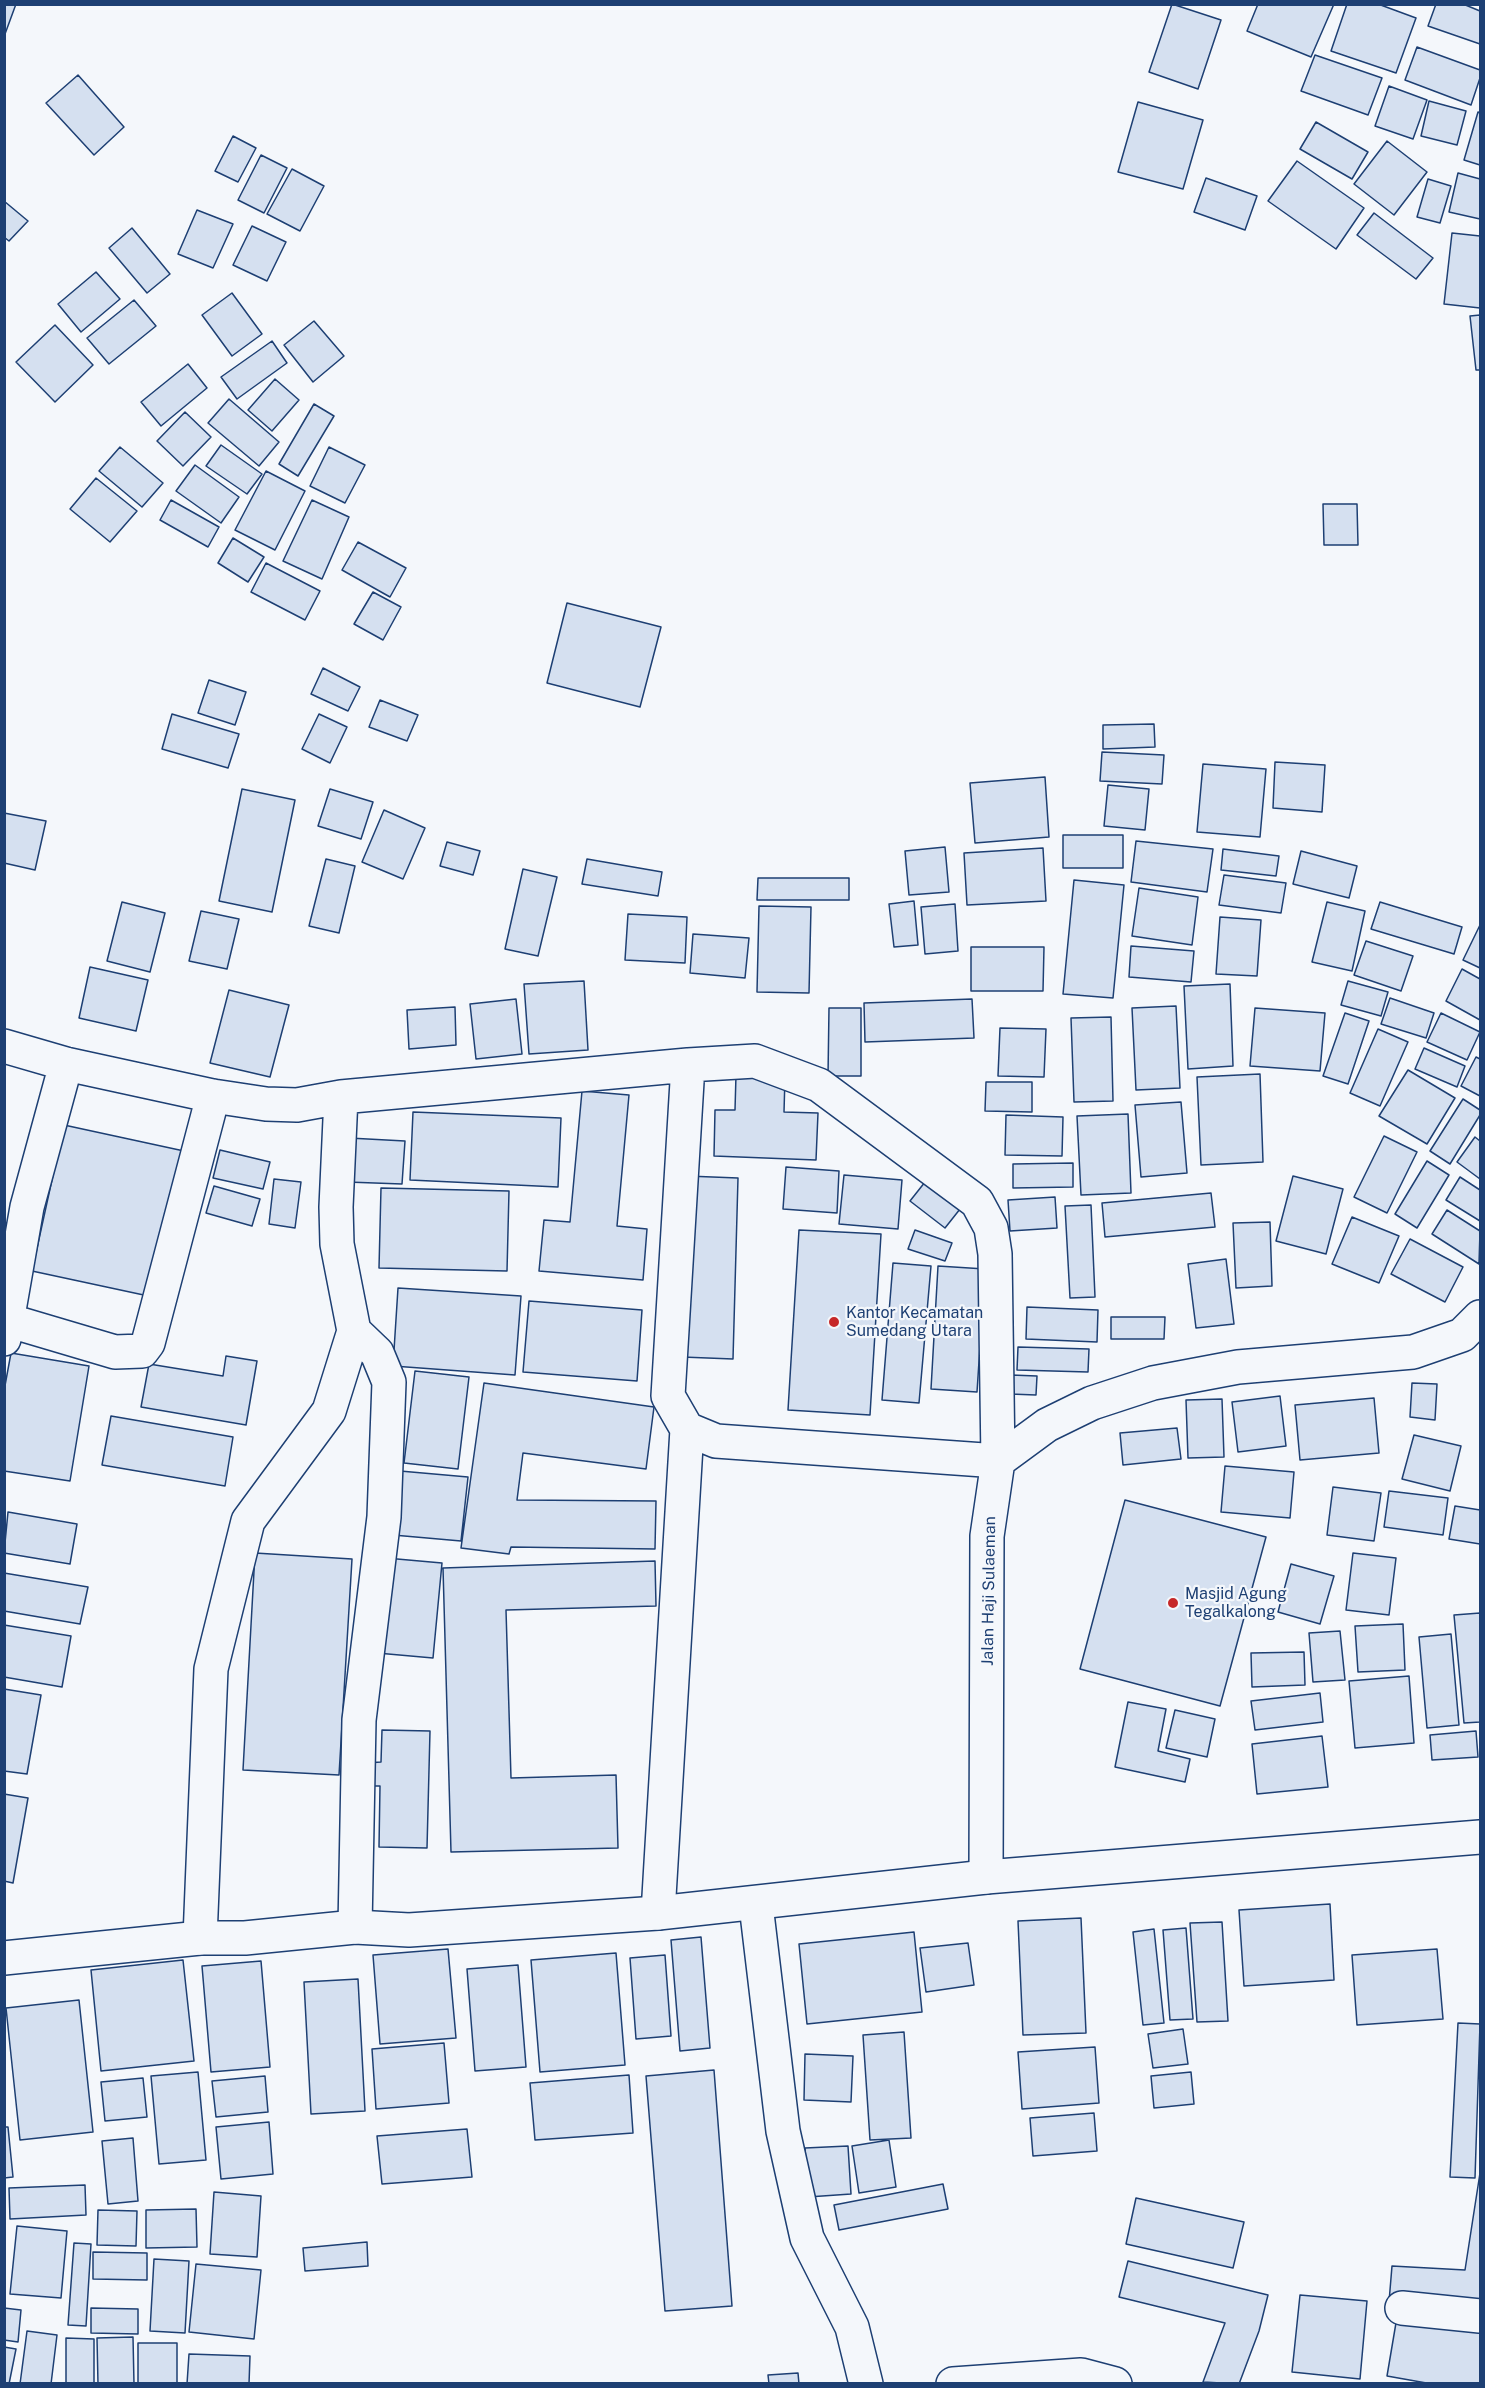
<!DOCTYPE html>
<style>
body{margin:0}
#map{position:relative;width:1485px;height:2388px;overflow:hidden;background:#f4f7fb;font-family:"Public Sans",sans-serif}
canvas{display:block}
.frame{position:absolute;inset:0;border:6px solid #1d3f73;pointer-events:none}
</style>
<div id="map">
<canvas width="1485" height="2388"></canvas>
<div class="frame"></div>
</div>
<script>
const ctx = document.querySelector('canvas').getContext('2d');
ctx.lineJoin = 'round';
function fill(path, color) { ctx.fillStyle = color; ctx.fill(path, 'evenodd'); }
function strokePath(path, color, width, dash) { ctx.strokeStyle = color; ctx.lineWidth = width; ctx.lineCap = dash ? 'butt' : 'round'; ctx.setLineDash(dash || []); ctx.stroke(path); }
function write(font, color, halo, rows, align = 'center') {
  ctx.font = font + ' "Public Sans",sans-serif'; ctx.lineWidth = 4.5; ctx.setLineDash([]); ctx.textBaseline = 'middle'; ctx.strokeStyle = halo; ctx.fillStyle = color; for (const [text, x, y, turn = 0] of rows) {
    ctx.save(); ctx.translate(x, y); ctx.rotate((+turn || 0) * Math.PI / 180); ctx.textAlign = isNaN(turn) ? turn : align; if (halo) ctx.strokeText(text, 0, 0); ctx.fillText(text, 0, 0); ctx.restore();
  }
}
const building = new Path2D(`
 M4 4H16L5 34H4Z
 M1172 4 1221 20 1198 89 1149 72Z
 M1258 4H1334L1311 57 1247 31Z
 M1347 4H1378L1416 18 1396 73 1331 51Z
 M1436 4H1463L1480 11V44L1428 26Z
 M1417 47 1480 70V78L1471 105 1405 80Z
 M1315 55 1382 78 1368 115 1301 91Z
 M78 75 124 127 94 155 46 103Z
 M1389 86 1427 100 1413 139 1375 126Z
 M1429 101 1466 111 1457 145 1421 136Z
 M1138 102 1203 120 1183 189 1118 172Z
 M1478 112 1480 113V165L1464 160Z
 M1316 122 1368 152 1352 179 1300 149Z
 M233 136 256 148 238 182 215 171Z
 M1387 141 1427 172 1394 215 1354 184Z
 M261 155 287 168 264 213 238 200Z
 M1297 161 1364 208 1336 249 1268 201Z
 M292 169 324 186 300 231 267 214Z
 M1458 173 1480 179V219L1449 212Z
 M1206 178 1257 196 1245 230 1194 212Z
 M1428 179 1451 186 1440 223 1417 217Z
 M4 201 28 221 9 241 4 237Z
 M197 210 233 224 213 268 178 254Z
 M1374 213 1433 258 1416 279 1357 235Z
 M252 226 286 242 267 281 233 265Z
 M132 228 170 274 147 293 109 248Z
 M1452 233 1480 236V308L1444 304Z
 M96 272 120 299 81 332 58 304Z
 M232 293 262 334 232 356 202 315Z
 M134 300 156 326 109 364 87 338Z
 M1480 315V370H1476L1470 316Z
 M314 321 344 356 313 382 284 345Z
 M55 325 93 365 55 402 16 362Z
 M272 341 287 363 237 399 221 377Z
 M188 364 207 388 161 426 141 402Z
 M275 379 299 400 272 431 248 410Z
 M229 399 279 442 259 466 208 423Z
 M314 404 334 416 298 476 279 464Z
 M185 412 211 437 183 466 157 441Z
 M221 445 262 474 247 494 206 466Z
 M120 447 163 483 142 507 99 471Z
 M329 447 365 465 345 503 310 486Z
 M195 465 239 497 221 523 176 491Z
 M266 471 305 491 275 550 235 530Z
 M96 478 137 511 110 542 70 509Z
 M171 500 219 527 208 547 160 520Z
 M312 500 349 517 322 579 283 561Z
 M1323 504H1357L1358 545H1324Z
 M233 538 264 557 248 582 218 563Z
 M358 542 406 568 390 597 342 570Z
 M266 563 320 591 305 620 251 592Z
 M373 592 401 607 383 640 354 624Z
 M567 603 661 627 640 707 547 683Z
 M323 668 360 687 348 711 311 694Z
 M209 680 246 692 235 725 198 713Z
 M380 700 418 715 407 741 369 727Z
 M172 714 239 734 228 768 162 749Z
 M319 714 347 727 330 763 302 749Z
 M1154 724 1155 747 1103 749V725Z
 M1102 752 1164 755 1162 784 1100 781Z
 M1275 762 1325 765 1322 812 1273 808Z
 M1203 764 1266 769 1260 837 1197 832Z
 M1045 777 1049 837 975 843 970 783Z
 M1108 785 1149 789 1145 830 1104 826Z
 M242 789 295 800 272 912 219 901Z
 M330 789 373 802 361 839 318 826Z
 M384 810 425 828 403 879 362 862Z
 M4 813 46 821 35 870 4 863Z
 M1063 835H1123V868H1063Z
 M1136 841 1213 849 1207 892 1131 882Z
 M447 842 480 851 473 875 440 866Z
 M945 847 949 892 909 895 905 851Z
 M1043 848 1046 901 967 905 964 853Z
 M1223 849 1279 856 1276 876 1221 870Z
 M1301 851 1357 866 1349 898 1293 884Z
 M326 859 355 866 339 933 309 926Z
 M587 859 662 872 658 896 582 884Z
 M523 869 557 877 538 956 505 949Z
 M1224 875 1286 883 1281 913 1219 905Z
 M758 878H849V900H757Z
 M1074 880 1124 885 1113 998 1063 994Z
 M1139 888 1198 897 1192 945 1132 936Z
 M914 901 918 945 894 947 889 904Z
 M122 902 165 913 150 972 107 961Z
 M1327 902 1365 911 1352 971 1312 962Z
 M1380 902 1462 927 1454 954 1371 929Z
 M955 904 958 951 925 954 921 907Z
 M759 906 811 907 809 993 757 992Z
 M201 911 239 919 227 969 189 961Z
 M628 914 687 917 685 963 625 960Z
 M1220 917 1261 920 1257 976 1216 974Z
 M1480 925V968L1463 960Z
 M693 934 749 938 745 978 690 973Z
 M1366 941 1413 956 1401 991 1354 975Z
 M1131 946 1194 951 1191 982 1129 977Z
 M971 947H1044L1043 991H971Z
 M90 967 148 980 136 1031 79 1018Z
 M1462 969 1480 979V1020L1446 1001Z
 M584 981 588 1050 529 1054 524 984Z
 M1348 981 1388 992 1381 1016 1341 1005Z
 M1230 984 1233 1066 1188 1069 1184 986Z
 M229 990 289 1005 270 1077 210 1063Z
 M1390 998 1434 1013 1426 1038 1381 1024Z
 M516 999 522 1054 476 1059 470 1004Z
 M972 999 974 1038 865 1042 864 1003Z
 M1176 1006 1180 1088 1136 1090 1132 1008Z
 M455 1007 456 1045 409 1049 407 1010Z
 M829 1008H861V1076H828Z
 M1255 1008 1325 1013 1320 1071 1250 1066Z
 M1345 1013 1369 1021 1348 1084 1323 1076Z
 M1441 1013 1480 1032 1467 1060 1427 1042Z
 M1111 1017 1113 1101 1074 1102 1071 1018Z
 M1000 1028 1046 1029 1044 1077 998 1076Z
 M1378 1029 1408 1042 1380 1106 1350 1093Z
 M1424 1048 1465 1066 1457 1087 1415 1069Z
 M1476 1057 1480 1059V1096L1461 1086Z
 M1408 1070 1455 1098 1427 1144 1379 1116Z
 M1260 1074 1263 1162 1201 1165 1197 1077Z
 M736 1075 785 1077 784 1112 818 1113 816 1160 714 1156 715 1110H735Z
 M986 1082H1032V1112L985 1111Z
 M582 1091 629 1095 617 1226 647 1229 643 1280 539 1271 544 1220 570 1222Z
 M1463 1099 1480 1110V1115L1450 1164 1430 1151Z
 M1181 1102 1187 1173 1141 1177 1135 1105Z
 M413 1112 561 1118 558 1187 410 1180Z
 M1128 1114 1131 1193 1081 1195 1077 1116Z
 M1006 1115 1063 1117 1062 1156 1005 1155Z
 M64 1125 184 1151 153 1297 32 1271Z
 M1384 1136 1417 1152 1387 1213 1354 1197Z
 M1475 1137 1480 1141V1179L1457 1162Z
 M349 1138 405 1141 402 1184 347 1182Z
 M220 1150 270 1162 263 1189 213 1178Z
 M1427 1161 1449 1175 1417 1228 1395 1214Z
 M1073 1163V1187L1013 1188V1164Z
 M786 1167 839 1171 837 1213 783 1209Z
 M844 1175 902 1180 898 1229 839 1224Z
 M687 1176 738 1178 733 1359 682 1357Z
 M1293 1176 1343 1189 1326 1254 1276 1241Z
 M929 1177 964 1204 945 1228 910 1201Z
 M1460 1177 1480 1190V1221L1446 1200Z
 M274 1179 301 1182 295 1228 269 1224Z
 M214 1186 260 1199 252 1226 206 1213Z
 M381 1188 509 1191 507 1271 379 1268Z
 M1211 1193 1215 1227 1105 1237 1102 1203Z
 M1055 1197 1057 1228 1010 1231 1008 1200Z
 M1091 1205 1095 1297 1070 1298 1065 1206Z
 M1447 1210 1480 1231 1479 1264 1432 1234Z
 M1352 1217 1399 1236 1379 1283 1332 1264Z
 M1270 1222 1272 1286 1236 1288 1233 1223Z
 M799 1230 881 1234 870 1415 788 1410Z
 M915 1230 952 1243 945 1261 908 1249Z
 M1410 1239 1463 1267 1445 1302 1391 1274Z
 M1226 1259 1234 1324 1196 1328 1188 1264Z
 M893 1263 931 1266 919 1403 882 1400Z
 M938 1266 985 1269 977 1392 931 1389Z
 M398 1288 521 1296 515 1375 393 1366Z
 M529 1301 642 1310 637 1381 523 1372Z
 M1027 1307 1098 1310 1097 1342 1026 1339Z
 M1111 1317H1165L1164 1339H1111Z
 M1018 1347 1089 1349 1088 1372 1017 1370Z
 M11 1353 89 1366 70 1481 4 1471V1391Z
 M226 1356 257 1361 246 1425 141 1407 149 1364 223 1376Z
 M415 1371 469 1377 458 1469 404 1463Z
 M1011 1375 1037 1376 1036 1395 1010 1394Z
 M484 1383 654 1407 646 1469 523 1453 517 1500 656 1501 655 1549 511 1547 509 1554 461 1548Z
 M1412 1383 1437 1384 1435 1420 1410 1417Z
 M1280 1396 1286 1446 1238 1452 1232 1402Z
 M1374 1398 1379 1453 1300 1460 1295 1405Z
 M1222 1399 1224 1457 1188 1458 1186 1400Z
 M111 1416 233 1437 225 1486 102 1465Z
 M1177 1428 1181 1459 1123 1465 1120 1433Z
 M1414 1435 1461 1446 1450 1491 1402 1479Z
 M1225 1466 1294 1472 1290 1518 1221 1512Z
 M400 1471 468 1477 461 1541 393 1535Z
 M1333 1487 1381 1493 1374 1541 1327 1535Z
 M1389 1491 1448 1498 1443 1535 1384 1527Z
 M1125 1500 1266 1537 1220 1706 1080 1669Z
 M1455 1506 1480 1510V1544L1449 1539Z
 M8 1512 77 1524 70 1564 4 1553Z
 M255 1553 352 1559 339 1775 243 1770Z
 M1353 1553 1396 1558 1389 1615 1346 1610Z
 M386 1558 442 1563 433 1658 377 1653Z
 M655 1561 656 1606 506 1610 511 1778 616 1775 618 1848 451 1852 443 1568Z
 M1291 1564 1334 1576 1320 1624 1278 1612Z
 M4 1573 88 1587 80 1624 4 1611Z
 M1480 1613V1722L1464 1723 1454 1615Z
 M1403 1624 1405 1670 1358 1672 1355 1626Z
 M4 1625 71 1636 62 1687 4 1677Z
 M1340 1631 1345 1680 1313 1682 1309 1633Z
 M1451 1634 1459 1725 1427 1728 1419 1637Z
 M1304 1652 1305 1685 1252 1687 1251 1653Z
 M1409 1676 1414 1743 1355 1748 1349 1681Z
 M4 1689 41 1695 27 1774 4 1771Z
 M1320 1693 1323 1722 1255 1730 1251 1701Z
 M1128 1702 1166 1709 1158 1751 1190 1759 1185 1782 1115 1767Z
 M1175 1710 1215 1719 1207 1757 1166 1748Z
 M382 1730 430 1731 427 1848 379 1847 380 1786H365L366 1763 381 1762Z
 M1476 1731 1478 1757 1432 1760 1430 1735Z
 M1322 1736 1328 1787 1257 1794 1252 1744Z
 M4 1794 28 1798 13 1883 4 1881Z
 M1330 1904 1334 1980 1244 1986 1239 1910Z
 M1081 1918 1086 2033 1023 2035 1018 1921Z
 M1222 1922 1228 2021 1197 2022 1190 1923Z
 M1186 1928 1193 2019 1170 2020 1163 1930Z
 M1154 1929 1164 2023 1143 2025 1133 1932Z
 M914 1932 922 2012 807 2024 799 1944Z
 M701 1937 710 2048 680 2051 671 1940Z
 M968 1943 974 1985 926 1992 920 1948Z
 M448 1949 456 2038 380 2044 373 1955Z
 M1437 1949 1443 2019 1357 2025 1352 1955Z
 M616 1953 625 2065 540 2072 531 1960Z
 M665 1955 671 2036 636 2039 630 1958Z
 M183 1960 194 2061 101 2071 91 1970Z
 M261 1961 270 2067 211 2072 202 1966Z
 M518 1965 526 2067 475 2071 467 1969Z
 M358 1979 365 2111 311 2114 304 1982Z
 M79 2000 93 2132 20 2140 6 2008Z
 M1458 2023 1480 2024 1475 2178 1450 2177Z
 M1183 2029 1188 2064 1153 2068 1148 2034Z
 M904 2032 911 2138 870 2140 863 2035Z
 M444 2043 449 2103 376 2109 372 2049Z
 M1095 2047 1099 2103 1022 2109 1018 2052Z
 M805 2054 853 2056 851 2102 804 2100Z
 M714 2070 732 2306 665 2311 646 2076Z
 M198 2072 206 2160 159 2164 151 2076Z
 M1191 2072 1194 2104 1154 2108 1151 2076Z
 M629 2075 633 2133 535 2140 530 2083Z
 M265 2076 268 2112 216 2117 212 2081Z
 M143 2078 147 2117 105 2121 101 2082Z
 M1094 2113 1097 2151 1033 2156 1030 2118Z
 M269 2122 273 2174 221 2179 216 2127Z
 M4 2127H8L13 2177 4 2178Z
 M467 2129 472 2177 382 2184 377 2136Z
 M133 2138 138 2201 108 2204 102 2141Z
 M889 2140 896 2187 859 2193 852 2146Z
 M848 2146 851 2194 808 2197 805 2148Z
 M1480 2173V2308L1389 2302 1392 2266 1465 2270Z
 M943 2184 948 2209 839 2230 834 2205Z
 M85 2185 86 2215 10 2219 9 2188Z
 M214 2192 261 2196 257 2257 210 2254Z
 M1136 2198 1244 2222 1233 2268 1126 2244Z
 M196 2209 197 2247 146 2248V2210Z
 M98 2210 137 2211 136 2246 97 2245Z
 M17 2226 67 2231 61 2298 10 2294Z
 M367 2242 368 2266 305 2271 303 2248Z
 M74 2243 91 2244 86 2326 68 2325Z
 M93 2252 147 2253V2280L93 2279Z
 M154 2259 189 2261 185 2333 150 2331Z
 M1128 2261 1268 2295 1259 2331 1239 2384 1203 2382 1225 2323 1119 2297Z
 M196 2264 261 2270 254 2339 189 2332Z
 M1300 2295 1367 2301 1360 2379 1292 2372Z
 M4 2308 21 2310 18 2342 4 2340Z
 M91 2308 138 2309V2334L91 2333Z
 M1398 2311 1480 2325V2384H1432L1387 2376Z
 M27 2331 57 2335 51 2384H20Z
 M133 2337 134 2384H98L97 2338Z
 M66 2338 94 2339V2384H66Z
 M138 2343H177V2384H138Z
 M4 2347 16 2349 9 2384H4Z
 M189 2354 250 2356 249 2384H187Z
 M798 2373 799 2384H769L768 2375Z`);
const minor = new Path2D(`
 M4 1046 66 1064 213 1096 266 1104 297 1105 341 1097 688 1065 668 1396 687 1429 716 1441 998 1461 995 1254 991 1228 977 1202 819 1085 755 1061 688 1065
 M7 1320 115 1352 142 1351 148 1343 213 1096
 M354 1331 377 1353 389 1382 384 1517 359 1720 355 1927
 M4 1339 27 1207 66 1064
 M986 1877 987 1536 998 1461 1047 1425 1092 1403 1153 1383 1238 1367 1413 1352 1462 1335 1480 1317
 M658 1913 687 1429
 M200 1938 211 1669 248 1521 329 1411 354 1331 337 1244 336 1207 341 1097
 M1402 2308 1480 2316
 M953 2384 1081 2375 1115 2384`);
const tertiary = new Path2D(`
 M756 1905 783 2131 807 2238 852 2327 866 2384`);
const secondary = new Path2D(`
 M4 1958 200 1938H245L355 1927 409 1930 658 1913 986 1877 1480 1837`);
const markers = [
 [834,1322,6,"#c62828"],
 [1173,1603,6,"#c62828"]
];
const poiNames = [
 ["Kantor Kecamatan",846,1313],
 ["Sumedang Utara",846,1331],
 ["Masjid Agung",1185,1594],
 ["Tegalkalong",1185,1612]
];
const streetNames = [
 ["Jalan Haji Sulaeman",989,1591,-89]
];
fill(building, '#d5e0f0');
strokePath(building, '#1d3f73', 1.5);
strokePath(minor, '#1d3f73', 36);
strokePath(tertiary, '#1d3f73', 36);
strokePath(secondary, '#1d3f73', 36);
strokePath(minor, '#f4f7fb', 33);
strokePath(tertiary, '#f4f7fb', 33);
strokePath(secondary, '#f4f7fb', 33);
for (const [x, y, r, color] of markers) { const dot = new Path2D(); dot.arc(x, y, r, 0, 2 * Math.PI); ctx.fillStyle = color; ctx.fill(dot); strokePath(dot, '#f4f7fb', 2); }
write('16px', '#1d3f73', '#f4f7fb', poiNames, 'left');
write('16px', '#1d3f73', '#f4f7fb', streetNames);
</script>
